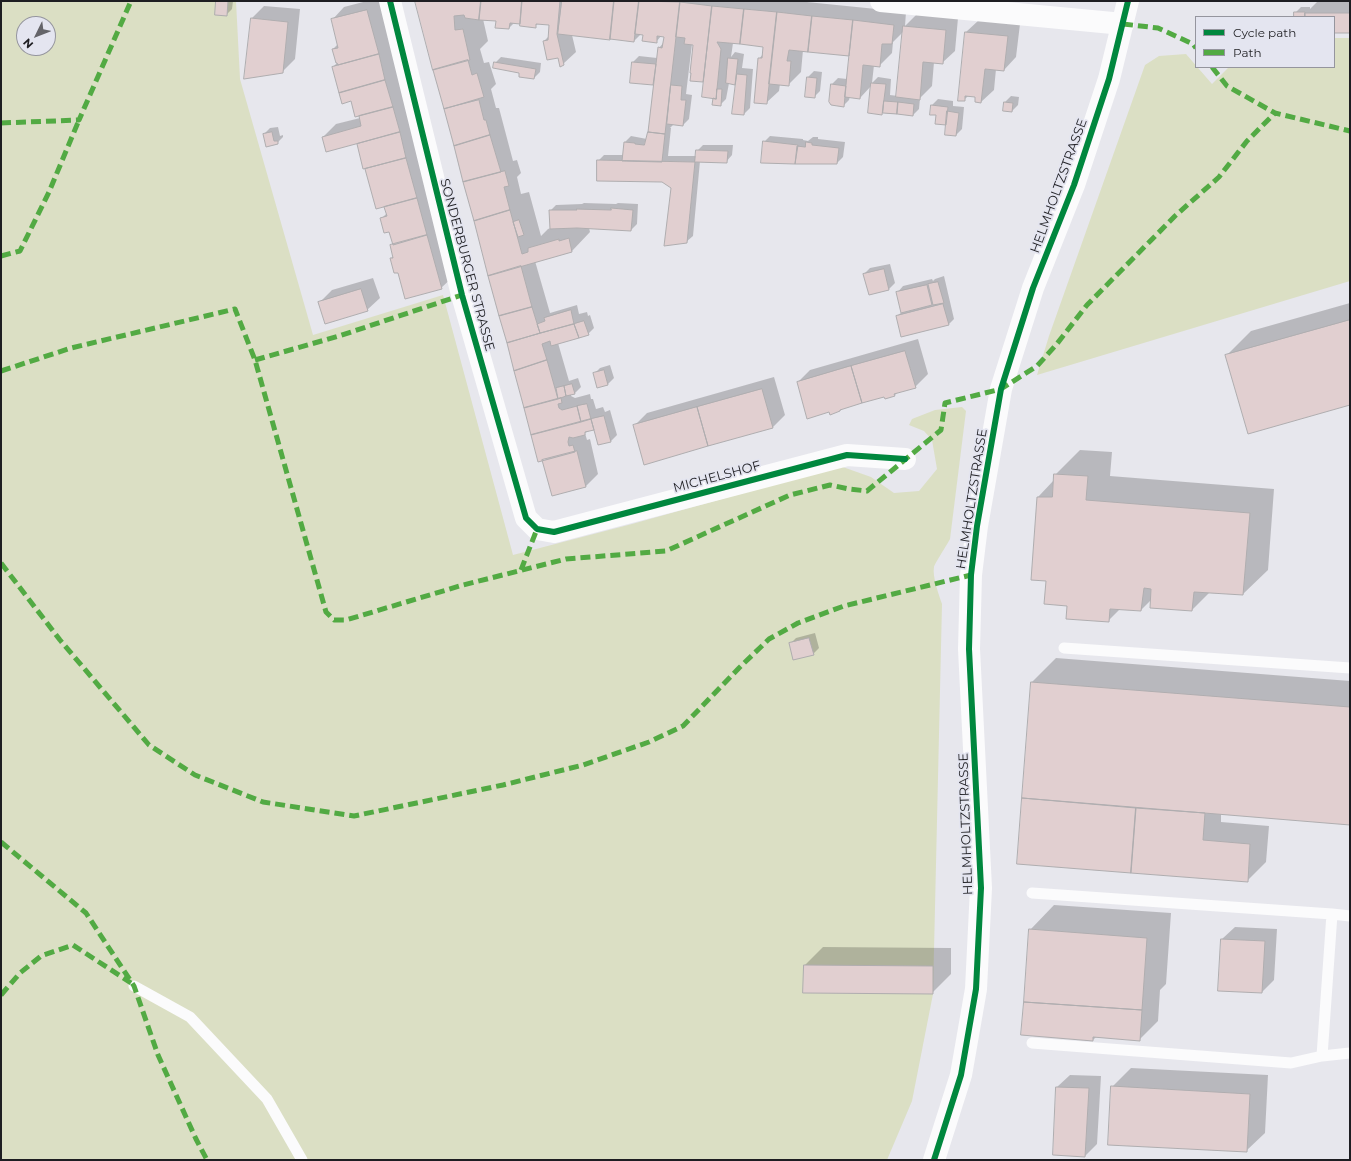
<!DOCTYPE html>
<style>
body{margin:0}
#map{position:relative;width:1351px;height:1161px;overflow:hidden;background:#e7e7ed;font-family:Montserrat,sans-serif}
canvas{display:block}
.frame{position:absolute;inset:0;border:2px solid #1e1e22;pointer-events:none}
.legend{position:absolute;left:1195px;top:16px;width:140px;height:52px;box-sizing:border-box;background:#e4e5f0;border:1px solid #95959e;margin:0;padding:5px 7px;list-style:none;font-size:12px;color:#1e1e22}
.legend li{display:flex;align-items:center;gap:8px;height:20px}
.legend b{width:20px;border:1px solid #95959e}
.north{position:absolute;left:16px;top:16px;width:40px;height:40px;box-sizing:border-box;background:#e4e5f0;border:1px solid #95959e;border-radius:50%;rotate:227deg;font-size:11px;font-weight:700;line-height:16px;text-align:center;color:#1e1e22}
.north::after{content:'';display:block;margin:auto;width:14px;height:18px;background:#646469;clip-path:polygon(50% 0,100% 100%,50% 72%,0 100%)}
</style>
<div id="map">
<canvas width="1351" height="1161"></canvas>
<div class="frame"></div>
<ul class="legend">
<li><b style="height:5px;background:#00873e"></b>Cycle path</li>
<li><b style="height:5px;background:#52aa43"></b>Path</li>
</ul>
<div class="north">N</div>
</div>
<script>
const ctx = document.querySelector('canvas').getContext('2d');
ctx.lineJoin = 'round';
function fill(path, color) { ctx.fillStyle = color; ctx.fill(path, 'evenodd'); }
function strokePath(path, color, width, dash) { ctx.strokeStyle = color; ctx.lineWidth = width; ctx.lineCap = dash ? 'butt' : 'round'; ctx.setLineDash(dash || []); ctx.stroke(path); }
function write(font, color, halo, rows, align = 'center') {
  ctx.font = font + ' Montserrat,sans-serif'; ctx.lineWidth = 3.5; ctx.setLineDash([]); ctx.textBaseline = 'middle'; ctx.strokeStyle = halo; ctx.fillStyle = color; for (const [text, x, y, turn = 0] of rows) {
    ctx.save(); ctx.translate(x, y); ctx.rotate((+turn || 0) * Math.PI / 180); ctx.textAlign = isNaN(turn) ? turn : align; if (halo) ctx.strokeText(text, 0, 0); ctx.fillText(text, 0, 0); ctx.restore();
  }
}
const green = new Path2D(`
 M1 1H236L240 79 313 335 443 295 513 555 632 524 840 466 871 477 894 493 919 491 937 469 932 440 924 431 909 425 912 419 935 410 962 407 966 411 950 539C947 545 935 563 934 567 932 576 939 595 942 604L933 994 912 1101 887 1160H1ZM24 24H48V48H24Z
 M1334 38H1350V281L1037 375 1049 336 1145 65 1159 56 1186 54 1212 84 1229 67H1334Z`);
const shadow = new Path2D(`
 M217 1H233L232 9 226 15Z
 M367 1H380L454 276 441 288 398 271 391 258 394 256 391 246 394 243 390 230 381 219 387 213 384 206 377 208 366 168H364L357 143 323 137 336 124 360 118 352 100 333 67 337 63 333 49 338 44 332 20 344 7Z
 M416 1H797L906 12 905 26 917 14 958 18 955 51 942 63 934 62 932 86 920 98 919 109 913 115 869 112 872 85 860 98 850 96 849 100 843 106 832 84 838 78 847 79 850 56 803 50 801 72 788 85 780 84 779 91 766 103 759 59 763 54 764 46 733 43 731 57 735 52 744 54 742 68 753 69 750 108 744 114 737 84 729 83 726 99 720 105 714 99 704 81 691 80 694 44H692L686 94 692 95 689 119 683 125 674 124 670 128H671L668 156H697V151L703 145H733L732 155 726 162 700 161 693 236 686 242 672 187 662 181 598 161 604 155H623L625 142 631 136 647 139 655 83 653 84 633 62 639 56 657 58 659 48 664 42 665 36 662 35 656 42 644 35 641 34 634 41 572 35 576 52 563 64 558 57 544 41 549 36 550 24 539 23 535 26 515 22 509 28 497 20 483 19 488 41 480 49 484 63 489 62 496 84 491 89 496 108H499L513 161 517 160 521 173 517 177 521 194 529 192 541 236 548 229 551 228 550 211 556 205 582 204 584 203 616 204 618 203 638 204 637 224 631 230 589 228 590 232 572 251 535 261 550 313 577 305 579 314 587 312 588 316 590 315 594 328 588 334 558 343 569 381 578 378 581 387 575 393 571 394V396L575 398 590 394 591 399H593L596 409 603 407 605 412 610 410 617 435 611 441 595 428 585 433 587 440 590 439 598 474 586 486 543 458 539 460ZM904 31 898 96 890 95 891 79 878 77 872 83 874 65 879 66 892 53 893 42Z
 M1318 1H1350V32H1334V17H1295V13L1301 7H1310V9Z
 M264 6 300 9 295 59 282 72 251 19Z
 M979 20 1020 24 1016 57 1004 70 996 69 994 90 981 102 976 96 969 95 964 100H960L966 32Z
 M501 57 541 63 540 72 534 78 495 63Z
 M814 71 822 72 820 91 814 97 808 77Z
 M1011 96 1019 97 1018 105 1012 111 1005 102Z
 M938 99 953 101V106L964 107 962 129 956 135 937 114 932 105Z
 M278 127 280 136 283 135V137L277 143 267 146 264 134 270 128Z
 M770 136 803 139V140L808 141 813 137H818V139L845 142 843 157 837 163 764 142Z
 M890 264 895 283 889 289 864 274 870 268Z
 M944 276 954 319 948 325 897 316 902 312 897 293 903 286 932 279 933 281 935 279Z
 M373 278 380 298 367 310 320 302 332 290Z
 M1350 303V404L1226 356 1251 331Z
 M918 339 928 374 915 387 898 392 895 395 884 396 842 408 840 411H830L798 382 810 370Z
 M610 365 614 378 608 384 594 374 600 368Z
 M774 377 785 415 772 428 634 426 647 413Z
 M1080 450 1112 452 1110 476 1274 489 1268 570 1243 594 1210 592 1192 610 1151 600 1141 610 1120 609 1108 621 1068 605 1047 580 1038 497 1054 480 1055 475Z
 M815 633 819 648 813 654 790 644 796 638Z
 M1056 658 1350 681V824L1221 814V822L1269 826 1266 862 1247 881 1018 863 1032 682Z
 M1054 905 1171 913 1166 984 1160 990 1158 1021 1139 1040 1096 1037 1093 1040 1030 930Z
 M1235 927 1277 929 1274 980 1262 992 1222 939Z
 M823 947 951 948V974L932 993 805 965Z
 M1131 1068 1268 1075 1265 1133 1246 1151 1112 1087Z
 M1070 1075 1101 1076 1097 1144 1085 1156 1057 1087Z`);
const building = new Path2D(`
 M216 1H228L227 16 215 15Z
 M415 1H481L479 20 465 18 464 15 454 16 455 30 463 29 470 60 433 70Z
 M481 1H522L520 24 510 23 509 29 495 28 496 21 479 20Z
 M522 1H560L557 34 564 65 560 67 558 58 547 60 543 41 548 40 549 25 536 24V28L520 26Z
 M562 1H614L610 40 558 34Z
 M614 1H639L634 42 610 39Z
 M639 1 680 2 665 134 648 132 658 47 662 48 664 37 657 36V43L642 41 643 35 635 34Z
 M680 2 712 6 703 82 690 81 691 73H690L693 45 684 44 685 38 676 37Z
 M712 6 744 9 740 44 717 42 721 49 716 99 702 97Z
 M744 9 777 12 767 104 754 103 758 58H762L763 47 740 44Z
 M367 10 379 54 338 65 337 63H336L332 49 338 48 331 19Z
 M777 12 812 16 808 52 789 50 787 61H791L789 86 769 84Z
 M1294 12H1305V17H1294Z
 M1305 13H1350V33H1334V17H1305Z
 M812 16 853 20 849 56 808 52Z
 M251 18 288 22 283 73 244 79Z
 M853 20 894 25 892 44H882L880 67 863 65 860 99 845 97Z
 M903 26 946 30 943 64 923 62 920 100 896 97Z
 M965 32 1008 36 1004 71 985 69 981 103 975 102V97L965 96V101H958Z
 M379 54 385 80 339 93 332 67Z
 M728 58 738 59 735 85 726 83Z
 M468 60 472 75 477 73 484 97 444 109 433 70Z
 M494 62 536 69 534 79 519 77V73L493 68Z
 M632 62 656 64 653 85 630 83Z
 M737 74 747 75 744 115 732 114Z
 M807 77 817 78 815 98 805 97Z
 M385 80 393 107 355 117 351 101 342 104 339 93Z
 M871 83 886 84 882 115 868 113Z
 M831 84 846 86 844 107 831 105 829 102Z
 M671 85 682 86 681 100H686L683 126 667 124Z
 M717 89H722L721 106 712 105 713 98 716 99Z
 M479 100 484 120H486L490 135 454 146 444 109Z
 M884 101 898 102 897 114 883 113Z
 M898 102 914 104 913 116 897 114Z
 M1004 102 1013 103 1012 112 1003 111Z
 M931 105 948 107 946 125 935 124 936 115H930Z
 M393 107 400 132 326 152 322 137 361 126 359 116Z
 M947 111 959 113 956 136 945 135Z
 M272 132 274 141H278V144L266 147 263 134Z
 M400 132 406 158 363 169 357 144Z
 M648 132 665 134 662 162 622 161 624 142 635 143V144L644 145Z
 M490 135 501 172 463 182 454 146Z
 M763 141 798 145 795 164 761 163Z
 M806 142 812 143V145L839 148 837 164H795L797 146 805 147Z
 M696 150 728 151 727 163 695 162Z
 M406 158 417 198 376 209 365 169Z
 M597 160 695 162 687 243 664 246 671 188 662 182 597 181Z
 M505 171 509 186 504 187 510 210 474 221 463 182Z
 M417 198 427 235 393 245 389 232 384 233 380 218 387 216 384 207Z
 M611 208 633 210 631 231 577 228 550 229 549 210H577L576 209 611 210Z
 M510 210 522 254 528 252V248L559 239V241L569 238 572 252 488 276 474 221Z
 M519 220 524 235 518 237 513 222Z
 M427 235 442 289 405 299 398 273H394L390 258H393L390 245Z
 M521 266 532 307 499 316 488 276Z
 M884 269 889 290 869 295 863 274Z
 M938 282 944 303 933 305 928 284Z
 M927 285 932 305 901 313 896 292Z
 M361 289 368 311 325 324 318 302Z
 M943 304 949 325 901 337 896 316Z
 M532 307 540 333 507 343 499 316Z
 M571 310 574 324 540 333 537 324 545 321 544 318Z
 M1350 320V405L1248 434 1225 355Z
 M584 321 589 335 579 338 574 324Z
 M574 324 579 338 551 346 550 341 542 344 547 360 514 371 507 343Z
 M905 351 916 388 894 394 895 396 885 399 884 397 862 403 851 366Z
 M547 360 558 399 524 408 514 371Z
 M851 366 862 403 840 410V411L830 415 829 412 807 419 797 382Z
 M604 370 608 385 597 388 593 373Z
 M572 384 575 394 566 396 564 386Z
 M564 386 566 396 558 399 556 388Z
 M762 389 773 428 708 446 697 407Z
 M561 398 562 403 558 404 559 408 562 410 577 406 581 422 531 435 524 408Z
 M587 404 591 419 581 422 577 406Z
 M697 407 708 446 644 465 633 425Z
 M604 416 611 442 598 445 591 419Z
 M591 419 594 430 585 432V435L573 438 569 437 568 442 569 446 573 445 575 452 538 462 531 435Z
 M577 451 586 487 552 496 542 460Z
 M1054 474 1088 476 1086 500 1250 513 1243 595 1194 592 1192 611 1150 608 1151 589 1144 588 1141 611 1110 609 1109 622 1066 619 1067 606 1044 604 1046 581 1031 580 1037 497H1052Z
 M809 638 814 655 793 660 789 643Z
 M1031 682 1350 707V825L1022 798Z
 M1022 798 1136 808 1131 873 1017 864Z
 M1136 808 1205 813 1203 840 1250 844 1248 882 1131 873Z
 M1029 929 1147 938 1142 1010 1024 1002Z
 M1221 939 1265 941 1262 993 1218 991Z
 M804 965 933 966V994L803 993Z
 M1024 1002 1142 1010 1140 1041 1093 1037V1041L1021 1035Z
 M1111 1086 1250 1094 1247 1152 1108 1145Z
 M1056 1087 1089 1088 1085 1157 1053 1155Z`);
const service = new Path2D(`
 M1064 648 1350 668
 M1032 893 1332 914
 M1350 916 1332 914 1322 1056 1350 1053
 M134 986 190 1017 267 1099 302 1160
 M1032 1043 1291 1063 1322 1056`);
const minor = new Path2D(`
 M390 1 462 295 526 518 537 529 554 532 847 455 905 459
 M881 1 1123 24
 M934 1160 961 1075 976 989 981 888 969 649 971 575 977 526 1001 389 1033 288 1074 185 1109 79 1128 1`);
const quiet = new Path2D(`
 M1123 24 1158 28 1193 44 1196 48
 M1212 67 1227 86 1275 113 1350 131
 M1 123 79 120 131 1
 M1 256 20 251 49 192 79 120
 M255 360 339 336 462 295
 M1 371 71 348 235 309 255 360 326 612 334 620H346L463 585 566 559 666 551 790 495 830 485 849 489 867 491 941 430 945 403 1001 389 1037 366 1056 345 1087 305 1175 216 1219 177 1247 141 1275 113
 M1 563 60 640 149 745 195 775 263 802 354 816 503 785 583 765 649 742 683 726 739 668 769 639 798 623 844 606 971 575
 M521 570 537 529
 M1 842 86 913 134 986 158 1055 196 1139 207 1160
 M1 995 20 973 41 956 73 945 131 983`);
const cycleway = new Path2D(`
 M390 1 462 295 526 518 537 529 554 532 847 455 905 459
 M934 1160 961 1075 976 989 981 888 969 649 971 575 977 526 1001 389 1033 288 1074 185 1109 79 1128 1`);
const streetNames = [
 ["HELMHOLTZSTRASSE",1059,186,-70],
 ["SONDERBURGER STRASSE",467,265,75],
 ["MICHELSHOF",717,477,-15],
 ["HELMHOLTZSTRASSE",972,499,-81],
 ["HELMHOLTZSTRASSE",966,824,-92]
];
fill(green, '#dbdfc4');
fill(shadow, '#0003');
fill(building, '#e1cfd0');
strokePath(building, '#afadaf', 1);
strokePath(service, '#fbfbfc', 11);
strokePath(minor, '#fbfbfc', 22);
strokePath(quiet, '#52aa43', 5, [10, 5]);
strokePath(cycleway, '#00873e', 6);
write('13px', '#1e1e22', '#e4e5f0', streetNames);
</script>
